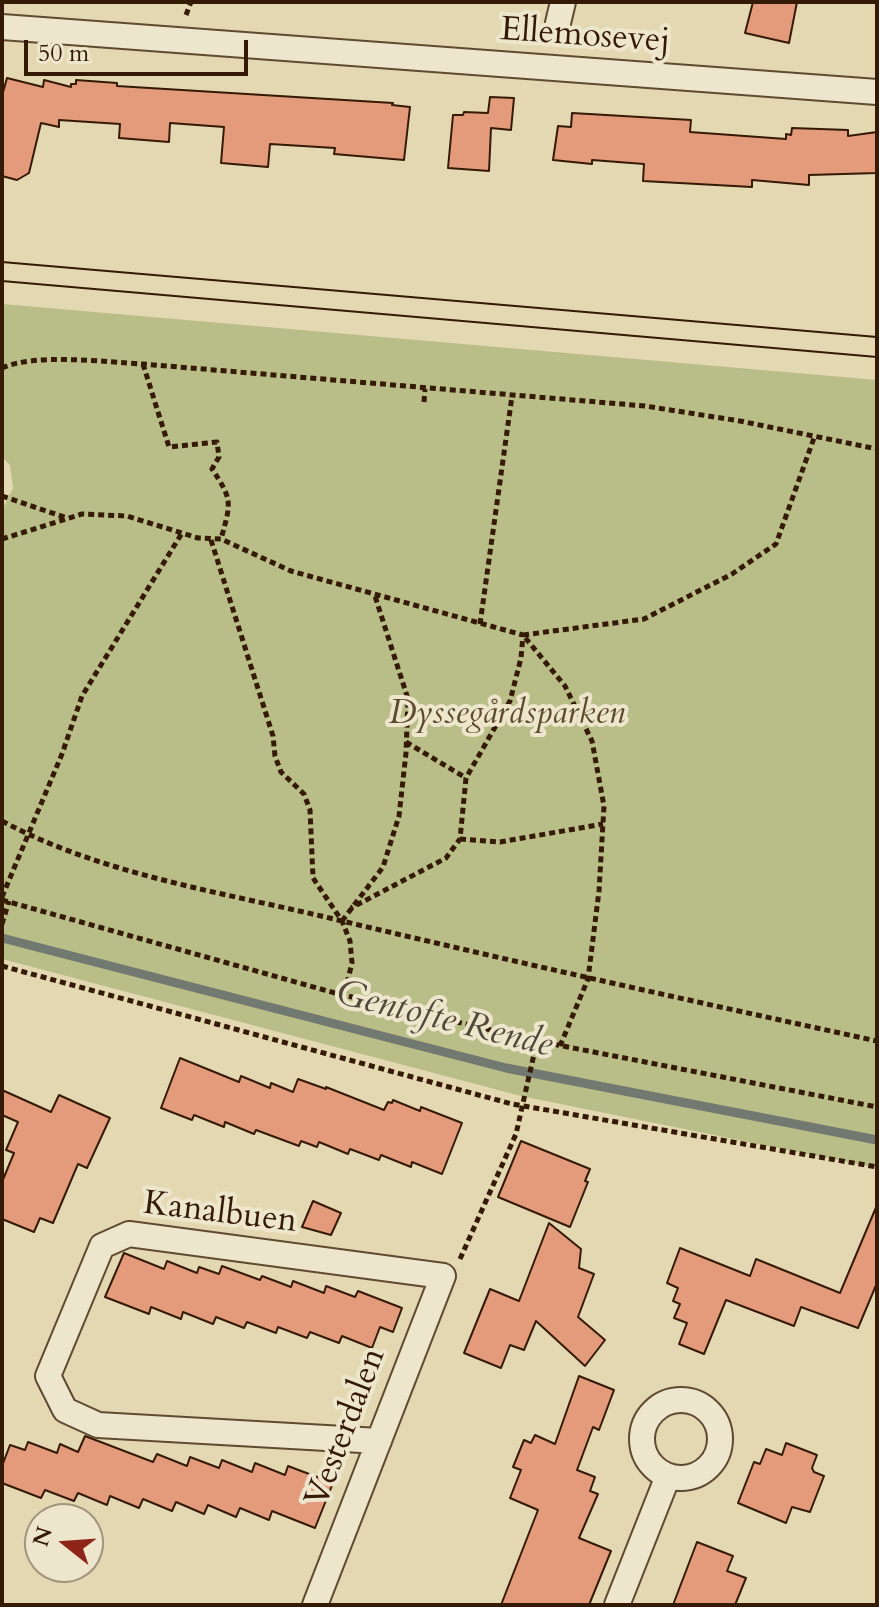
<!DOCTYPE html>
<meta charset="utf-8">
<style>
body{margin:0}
#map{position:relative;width:879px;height:1607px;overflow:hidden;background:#e3d8b1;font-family:Cardo,serif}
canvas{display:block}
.frame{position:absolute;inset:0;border:4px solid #351a06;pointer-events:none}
.north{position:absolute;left:24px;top:1503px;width:80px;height:80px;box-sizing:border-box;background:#ede6cc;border:2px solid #a3947d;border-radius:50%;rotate:287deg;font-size:22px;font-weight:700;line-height:32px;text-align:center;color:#351a06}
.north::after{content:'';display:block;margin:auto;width:28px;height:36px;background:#8f2418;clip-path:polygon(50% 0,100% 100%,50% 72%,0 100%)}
.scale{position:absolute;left:24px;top:40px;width:224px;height:36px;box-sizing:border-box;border:4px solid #351a06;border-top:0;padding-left:10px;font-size:24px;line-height:28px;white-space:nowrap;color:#351a06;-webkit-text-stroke:6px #ede6cc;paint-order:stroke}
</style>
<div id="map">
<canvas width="879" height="1607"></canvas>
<div class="frame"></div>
<div class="north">N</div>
<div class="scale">50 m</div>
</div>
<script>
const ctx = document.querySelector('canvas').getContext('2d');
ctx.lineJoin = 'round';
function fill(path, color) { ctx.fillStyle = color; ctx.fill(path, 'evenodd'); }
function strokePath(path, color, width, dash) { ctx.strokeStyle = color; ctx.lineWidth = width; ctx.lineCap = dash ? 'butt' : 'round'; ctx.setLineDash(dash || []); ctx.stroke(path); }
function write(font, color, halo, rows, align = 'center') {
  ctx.font = font + ' Cardo,serif'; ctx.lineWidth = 8; ctx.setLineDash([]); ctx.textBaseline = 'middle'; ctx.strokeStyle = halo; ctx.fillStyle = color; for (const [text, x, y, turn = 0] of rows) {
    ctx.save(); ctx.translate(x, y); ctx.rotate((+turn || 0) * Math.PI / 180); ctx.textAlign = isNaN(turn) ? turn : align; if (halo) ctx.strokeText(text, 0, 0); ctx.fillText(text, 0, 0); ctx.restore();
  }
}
const green = new Path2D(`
 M2 304 877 380V1168L521 1096 2 959V511L13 488 10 465 2 457Z`);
const stream = new Path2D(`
 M2 938 506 1068 877 1140`);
const building = new Path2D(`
 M753 2H797L789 43 745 33Z
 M7 78 43 87 44 80 71 87V84H76V80L117 83V86L393 103 392 105 410 107 404 160 334 154 335 148 270 144 268 167 221 163 224 127 170 123 169 142 119 138 120 124 59 120V127L41 123 29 173 17 180 2 176V96Z
 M490 97 514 98 511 130 491 128 489 171 448 168 453 115H463L464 112 488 113Z
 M572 113 691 120 690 132 786 139V134L791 135 792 128 848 130V136L877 132V173L809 175V185L752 180V187L643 181 644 164 592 160V164L553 160 558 126 571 127Z
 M180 1058 239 1082 241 1076 270 1088 271 1083 293 1092 298 1079 326 1089V1087L384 1110 388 1102 392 1103 393 1100 420 1111 421 1107 462 1123 442 1174 412 1162 411 1167 381 1155 379 1160 350 1149 348 1154 319 1142 317 1147 301 1141 299 1146 256 1130 254 1134 225 1122 224 1127 194 1115 192 1120 161 1108Z
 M2 1090 51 1112 59 1095 110 1118 87 1168 78 1164 53 1223 40 1218 34 1232 2 1219V1182L14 1153 6 1150 18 1122 2 1115Z
 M521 1141 590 1169 585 1181 588 1182 570 1227 498 1197Z
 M313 1201 341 1213 331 1235 302 1227Z
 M877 1205V1283L858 1328 801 1307 794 1326 726 1300 704 1354 679 1344 687 1323 674 1318 680 1304 673 1301 678 1288 667 1283 680 1248 750 1276 756 1259 840 1293Z
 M549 1223 581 1249 579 1268 594 1274 578 1317 605 1340 585 1366 536 1321 524 1350 510 1345 501 1368 464 1353 490 1289 519 1301Z
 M124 1253 164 1269 167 1261 197 1273 199 1267 219 1274 222 1266 260 1280 262 1276 291 1287 293 1281 324 1293 326 1286 355 1297 358 1291 402 1308 393 1332 380 1327 372 1348 342 1336 339 1343 310 1332 307 1338 278 1327 276 1333 247 1322 244 1328 216 1317 213 1324 183 1312 181 1319 151 1307 149 1314 105 1297Z
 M579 1376 614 1390 599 1430 593 1427 577 1470 595 1477 590 1491 598 1494 579 1538 611 1551 589 1605H501L538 1510 510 1498 521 1470 513 1467 524 1440 531 1443 535 1435 555 1444Z
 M85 1436 153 1462 157 1454 187 1466 190 1457 219 1468 222 1460 252 1472 255 1463 285 1475 288 1466 333 1483 315 1528 272 1511 269 1520 240 1508 236 1517 208 1505 204 1514 176 1502 172 1511 143 1499 139 1508 110 1496 107 1505 78 1493 74 1501 45 1490 41 1498 2 1483V1466L10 1445 25 1450 28 1442 57 1453 60 1444 78 1452Z
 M786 1443 817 1455 812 1468 814 1472 824 1476 810 1512 792 1507 786 1523 738 1503 754 1462 760 1464 766 1449 782 1455Z
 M697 1542 733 1556 727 1571 746 1578 735 1605H673Z`);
const path = new Path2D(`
 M186 15 191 2
 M143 364 169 447 217 442 219 457 212 469C233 500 231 503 221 539
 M2 368C34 353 106 362 143 364L645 406 740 421 877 449
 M424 402 425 389
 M2 496 67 518
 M2 539 82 514 127 516 198 538 221 539 291 571 523 635 521 658 510 701 466 778 460 839 446 858 351 908
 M211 540 273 736 275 756 281 772 304 794 310 810 313 878 342 921 350 941 352 963 344 995
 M480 624 512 396
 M406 742 466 778
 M2 821C99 873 214 891 321 916 506 960 691 1001 877 1041
 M460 839 500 842 603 824
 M2 897 62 754 82 696 182 533
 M2 900 335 993 537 1041 877 1107
 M342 921 383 867 399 816 406 753 408 699 374 593
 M2 924 9 901
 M2 966 512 1104 877 1167
 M560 1046 588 979 599 891 604 806 592 741 565 686 523 635 644 619 732 574 776 544 814 438
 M460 1259 516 1134 537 1041`);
const minor = new Path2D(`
 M558 23 563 2
 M2 27 877 92
 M642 1439a39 39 0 1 1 78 0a39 39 0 1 1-78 0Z
 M315 1605 443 1276 129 1234 102 1246 48 1376 65 1410 98 1425 379 1441
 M617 1605 668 1476`);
const tram = new Path2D(`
 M2 262 877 337
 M2 281 877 357`);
const streetNames = [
 ["Ellemosevej",585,37,4],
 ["Kanalbuen",220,1214,7],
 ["Vesterdalen",347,1428,-69]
];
const parkNames = [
 ["Dyssegårdsparken",507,715]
];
const waterNames = [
 ["Gentofte Rende",444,1021,14]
];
fill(green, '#b9bd88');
strokePath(stream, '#717970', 9);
fill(building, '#e39b7b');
strokePath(building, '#351a06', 2);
strokePath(minor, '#604a31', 28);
strokePath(path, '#351a06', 5, [6, 4]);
strokePath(minor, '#ede6cc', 24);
strokePath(tram, '#351a06', 2);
write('34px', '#351a06', '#ede6cc', streetNames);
write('italic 34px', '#5d4b2d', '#ede6cc', parkNames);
write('italic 36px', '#53493b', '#ede6cc', waterNames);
</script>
